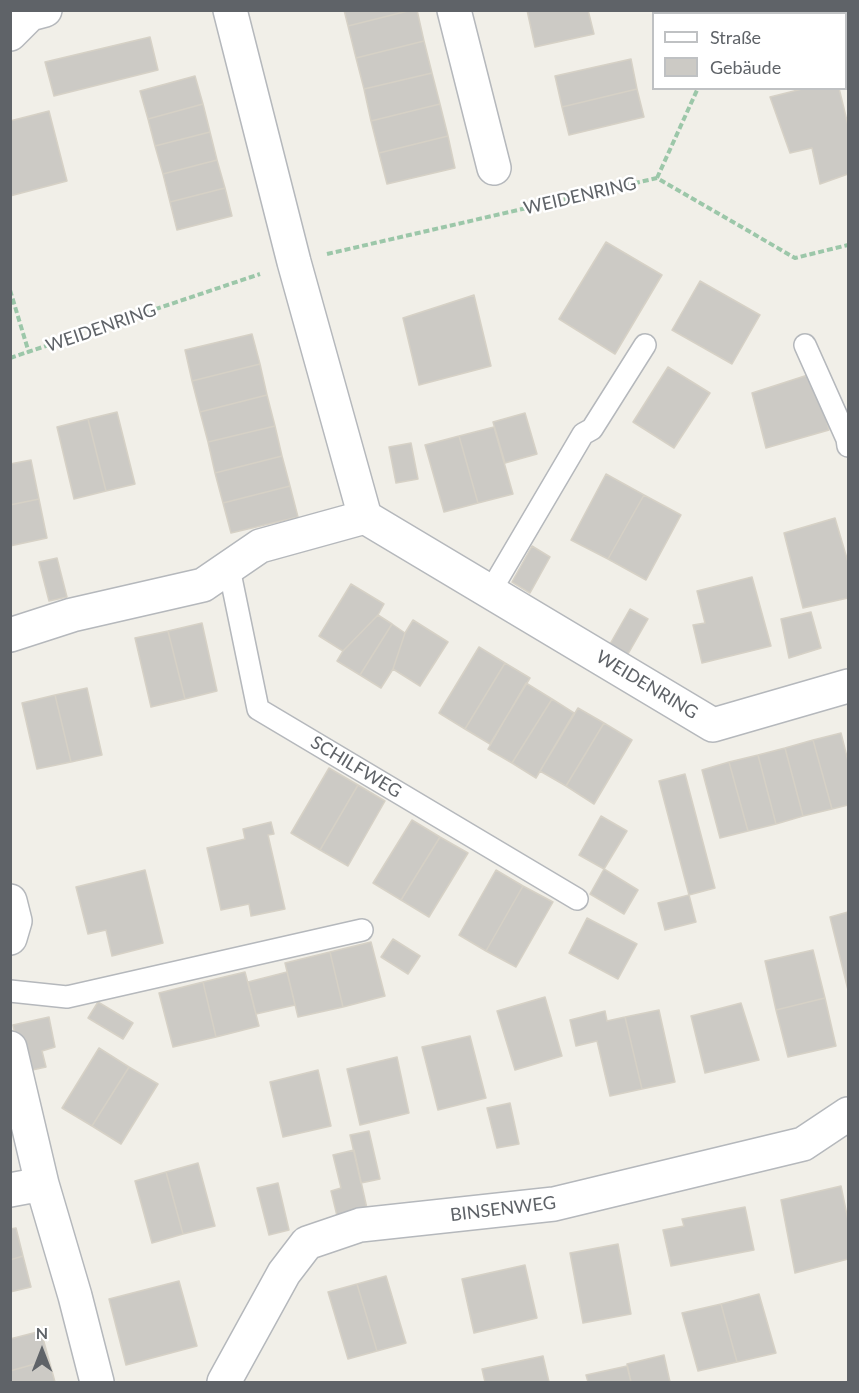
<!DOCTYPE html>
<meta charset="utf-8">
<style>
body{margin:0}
#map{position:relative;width:859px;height:1393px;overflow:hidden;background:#f1efe8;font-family:Lato,sans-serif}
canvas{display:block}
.frame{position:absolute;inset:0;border:12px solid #5f6368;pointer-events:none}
.legend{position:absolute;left:652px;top:12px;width:195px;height:78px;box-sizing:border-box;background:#fff;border:2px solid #bfc1c3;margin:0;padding:8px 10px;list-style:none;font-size:18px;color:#5f6368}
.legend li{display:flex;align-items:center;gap:12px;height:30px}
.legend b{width:30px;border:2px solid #bfc1c3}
.north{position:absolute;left:12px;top:1321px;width:60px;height:60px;-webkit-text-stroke:4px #fff;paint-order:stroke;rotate:0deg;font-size:16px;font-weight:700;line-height:24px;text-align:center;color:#5f6368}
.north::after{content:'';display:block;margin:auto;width:21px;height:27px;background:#5f6368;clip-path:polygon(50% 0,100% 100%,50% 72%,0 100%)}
</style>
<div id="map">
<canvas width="859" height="1393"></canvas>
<div class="frame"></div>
<ul class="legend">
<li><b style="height:8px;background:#fff"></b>Straße</li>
<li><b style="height:16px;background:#cccac5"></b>Gebäude</li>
</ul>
<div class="north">N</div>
</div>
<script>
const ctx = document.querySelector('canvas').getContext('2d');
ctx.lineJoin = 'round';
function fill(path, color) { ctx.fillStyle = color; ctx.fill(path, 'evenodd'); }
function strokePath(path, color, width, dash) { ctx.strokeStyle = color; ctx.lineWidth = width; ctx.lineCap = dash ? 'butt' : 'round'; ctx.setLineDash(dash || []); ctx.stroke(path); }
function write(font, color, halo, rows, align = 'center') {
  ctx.font = font + ' Lato,sans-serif'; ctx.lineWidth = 5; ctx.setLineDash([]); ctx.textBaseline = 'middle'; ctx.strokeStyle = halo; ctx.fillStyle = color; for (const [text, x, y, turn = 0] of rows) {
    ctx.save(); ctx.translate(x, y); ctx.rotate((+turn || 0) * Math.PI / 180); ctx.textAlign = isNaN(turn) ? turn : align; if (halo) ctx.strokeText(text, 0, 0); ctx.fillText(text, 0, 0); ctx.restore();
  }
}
const building = new Path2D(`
 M344 10H412L348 26Z
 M412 10H417L424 41 356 58 348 26Z
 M527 10H588L594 34 535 47Z
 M150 37 158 70 54 96 45 62Z
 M424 41 432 73 364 89 356 58Z
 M631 59 637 89 562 107 555 76Z
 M432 73 440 104 371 121 364 89Z
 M195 76 203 104 148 119 140 91Z
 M806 88H839L848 125V174L820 184 812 148 790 153 770 97Z
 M637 89 644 117 569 135 562 107Z
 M203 104 210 132 155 146 148 119Z
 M440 104 448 136 379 153 371 121Z
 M49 111 67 181 10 196V121Z
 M210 132 217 160 163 174 155 146Z
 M448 136 455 168 387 184 379 153Z
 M217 160 225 188 170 202 163 174Z
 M225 188 232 216 177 230 170 202Z
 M606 242 662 275 615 354 559 319Z
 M700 281 760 315 732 364 672 330Z
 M474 295 491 366 419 385 403 318Z
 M252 334 260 364 192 381 185 350Z
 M260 364 267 395 200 412 192 381Z
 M668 367 710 393 674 448 633 422Z
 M814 373 829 430 766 448 752 393Z
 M267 395 275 426 208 442 200 412Z
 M117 412 135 484 106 491 88 419Z
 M525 413 537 454 505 463 493 422Z
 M88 419 106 491 74 499 57 427Z
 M275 426 282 456 215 473 208 442Z
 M494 427 513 494 478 503 459 436Z
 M459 436 478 503 444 512 425 445Z
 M411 443 418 479 396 483 389 447Z
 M282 456 290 486 223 503 215 473Z
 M31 460 39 499 10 505V464Z
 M606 474 644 495 608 559 571 540Z
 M290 486 298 517 231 533 223 503Z
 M644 495 681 515 646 580 608 559Z
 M39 499 47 538 10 546V505Z
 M835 518 848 562V598L803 608 784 533Z
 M532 546 550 557 530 593 512 582Z
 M57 558 67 597 49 601 39 562Z
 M752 577 771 646 702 663 693 625 705 623 697 591Z
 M351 584 384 604 378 615 343 651 319 636Z
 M630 609 648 619 628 654 610 644Z
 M811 612 821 648 789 658 781 619Z
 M378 615 392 624 360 675 337 661 343 651Z
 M413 620 448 642 420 686 393 669 405 633Z
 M202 623 217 691 185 699 168 631Z
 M392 624 405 633 393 669 381 688 360 675Z
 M168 631 185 699 151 707 135 638Z
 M479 647 505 663 465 729 439 713Z
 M505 663 530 678 490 744 465 729Z
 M526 683 552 699 512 763 488 749Z
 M87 688 102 755 71 762 55 695Z
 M55 695 71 762 37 769 22 703Z
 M552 699 574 713 536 778 512 763Z
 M578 708 604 723 566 786 540 771Z
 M604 723 632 740 594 804 566 786Z
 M841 733 848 761V805L832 809 813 740Z
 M813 740 832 809 803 816 785 748Z
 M785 748 803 816 776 824 758 755Z
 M758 755 776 824 748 831 729 762Z
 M729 762 748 831 720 838 702 770Z
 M329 768 358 785 320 850 291 833Z
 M685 774 715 888 689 895 659 781Z
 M358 785 385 801 348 866 320 850Z
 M601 816 627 831 604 869 579 855Z
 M412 820 440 837 401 900 373 883Z
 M271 822 274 834 268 835 285 909 251 916 249 904 221 910 207 848 245 839 243 829Z
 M440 837 468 853 429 917 401 900Z
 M604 869 638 890 624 914 590 894Z
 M145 870 163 943 112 956 106 930 88 934 76 887Z
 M496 870 523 886 486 951 459 935Z
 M523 886 553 902 516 967 486 951Z
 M689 895 696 922 665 930 658 903Z
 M848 912V990L830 917Z
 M587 918 637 944 618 979 569 953Z
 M393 939 420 956 408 974 381 957Z
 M371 942 385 996 343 1007 330 952Z
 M813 950 825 998 776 1010 765 961Z
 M330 952 343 1007 298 1017 285 963Z
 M245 972 259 1026 216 1037 203 982Z
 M287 972 295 1005 256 1014 248 982Z
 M203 982 216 1037 173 1047 159 993Z
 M545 997 562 1056 515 1070 497 1011Z
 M825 998 836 1046 788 1057 776 1010Z
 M98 1002 133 1023 123 1039 88 1018Z
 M741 1003 759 1060 705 1073 691 1016Z
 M659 1010 675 1082 642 1089 625 1017Z
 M605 1011 607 1021 625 1017 642 1089 610 1096 597 1041 576 1046 570 1020Z
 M49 1017 55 1047 42 1051 46 1067 23 1072 13 1025Z
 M470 1036 486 1098 438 1110 422 1047Z
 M99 1048 129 1067 92 1126 62 1108Z
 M397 1057 409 1113 360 1125 347 1069Z
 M129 1067 158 1084 121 1144 92 1126Z
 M318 1070 331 1126 283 1137 270 1082Z
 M510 1103 519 1144 497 1148 487 1108Z
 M369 1131 380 1179 361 1183 350 1135Z
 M354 1150 368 1213 338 1220 331 1191 341 1188 333 1155Z
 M198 1163 215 1226 183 1234 166 1172Z
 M166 1172 183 1234 152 1243 135 1181Z
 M278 1183 289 1230 269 1235 257 1188Z
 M841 1186 848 1220V1259L795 1273 781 1200Z
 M745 1207 754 1250 671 1266 663 1230 684 1226 682 1219Z
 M16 1228 23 1256 10 1260V1229Z
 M618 1244 631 1314 583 1323 570 1253Z
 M23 1256 31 1287 10 1292V1260Z
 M525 1265 537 1318 474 1333 462 1279Z
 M386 1276 406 1343 377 1351 357 1284Z
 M179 1281 197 1346 126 1365 109 1299Z
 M357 1284 377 1351 348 1359 328 1292Z
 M759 1294 776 1353 737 1362 721 1304Z
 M721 1304 737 1362 698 1371 682 1313Z
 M41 1331 49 1360 10 1371V1339Z
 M664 1355 670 1382H631L627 1364Z
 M543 1356 549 1382H485L482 1369Z
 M49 1360 55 1382H10V1371Z
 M627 1366 631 1382H588L586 1375Z`);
const path = new Path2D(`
 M657 178 698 88
 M327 254 657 178 795 258 848 245
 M10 290 29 353
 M10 358 260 274`);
const lane = new Path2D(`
 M805 345 847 439 848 446
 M229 568 258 709 577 899
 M490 592 583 434 592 429 645 345
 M10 991 67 997 362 930`);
const street = new Path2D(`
 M230 10 294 262 365 517 713 725 848 686
 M454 10 494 168
 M724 10 727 14
 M10 34 30 14 45 10
 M10 635 72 615 203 585 260 546 365 517
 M10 901 15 921 10 938
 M10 1048 42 1184 10 1190
 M42 1184 75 1296 97 1382
 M224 1382 284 1273 307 1243 360 1225 554 1204 803 1144 848 1114`);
const streetNames = [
 ["WEIDENRING",580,196,-13],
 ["WEIDENRING",101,328,-19],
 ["WEIDENRING",647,685,31],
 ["SCHILFWEG",356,767,31],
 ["BINSENWEG",503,1209,-7]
];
fill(building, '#cccac5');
strokePath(building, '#d6d1c6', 1.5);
strokePath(lane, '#b5b8bc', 24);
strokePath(street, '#b5b8bc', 36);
strokePath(path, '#9cc7a9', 4, [6, 3]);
strokePath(lane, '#fff', 21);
strokePath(street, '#fff', 33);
write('18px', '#5f6368', '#fff', streetNames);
</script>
